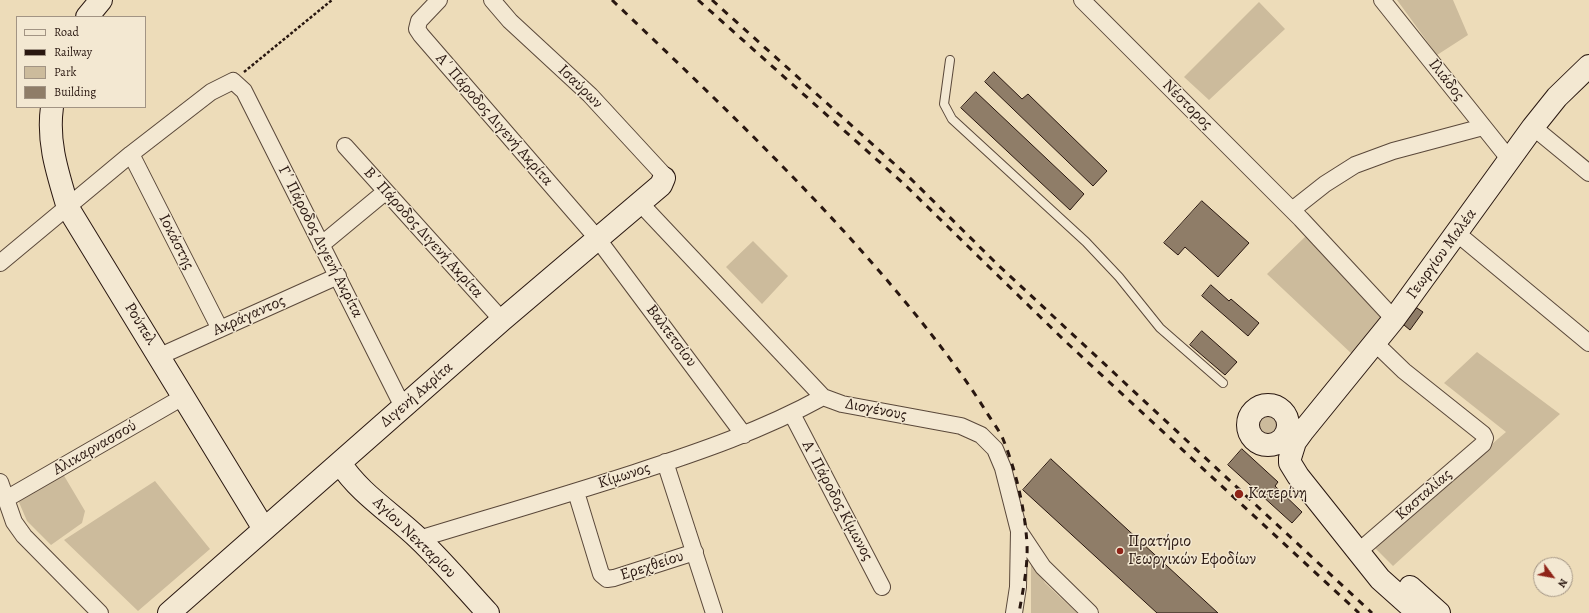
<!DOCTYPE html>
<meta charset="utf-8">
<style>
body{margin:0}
#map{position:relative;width:1589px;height:613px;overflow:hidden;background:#eddcb9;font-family:Alegreya,serif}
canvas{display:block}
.legend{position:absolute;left:16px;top:16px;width:130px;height:92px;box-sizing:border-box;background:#f3e8d2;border:1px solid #a29484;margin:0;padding:5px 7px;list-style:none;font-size:12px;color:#291710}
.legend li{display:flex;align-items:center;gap:8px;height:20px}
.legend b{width:20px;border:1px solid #a29484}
.north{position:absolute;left:1533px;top:557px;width:40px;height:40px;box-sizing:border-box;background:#f3e8d2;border:1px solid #a29484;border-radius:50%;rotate:122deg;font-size:11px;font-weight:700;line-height:16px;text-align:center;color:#291710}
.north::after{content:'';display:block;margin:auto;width:14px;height:18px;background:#8f2418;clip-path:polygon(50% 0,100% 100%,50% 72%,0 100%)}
</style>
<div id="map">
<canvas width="1589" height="613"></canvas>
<ul class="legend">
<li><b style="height:5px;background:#f3e8d2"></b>Road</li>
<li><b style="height:5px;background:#291710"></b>Railway</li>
<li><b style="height:11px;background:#ccbb9c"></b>Park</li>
<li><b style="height:11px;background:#8f7d68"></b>Building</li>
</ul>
<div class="north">N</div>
</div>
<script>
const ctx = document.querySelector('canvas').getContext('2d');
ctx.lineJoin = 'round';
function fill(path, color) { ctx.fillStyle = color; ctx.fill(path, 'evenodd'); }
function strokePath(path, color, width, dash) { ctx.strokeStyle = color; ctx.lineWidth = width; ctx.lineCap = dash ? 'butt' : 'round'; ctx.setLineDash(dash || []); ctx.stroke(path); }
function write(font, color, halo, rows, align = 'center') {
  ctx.font = font + ' Alegreya,serif'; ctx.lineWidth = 3; ctx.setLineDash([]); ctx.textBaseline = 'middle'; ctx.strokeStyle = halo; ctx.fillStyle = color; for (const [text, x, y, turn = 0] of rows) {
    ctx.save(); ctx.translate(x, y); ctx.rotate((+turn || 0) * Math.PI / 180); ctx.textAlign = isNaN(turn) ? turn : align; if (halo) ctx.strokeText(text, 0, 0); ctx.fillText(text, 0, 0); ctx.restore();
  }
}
const green = new Path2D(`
 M1397 0H1453L1468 35 1437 55Z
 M1259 2 1285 29 1209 100 1184 77Z
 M1308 234 1383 315 1353 355 1267 274Z
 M753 241 788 276 762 304 726 267Z
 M1477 352 1560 414 1393 566 1373 546 1506 432 1444 383Z
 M1259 425a10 10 0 1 1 20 0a10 10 0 1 1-20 0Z
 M63 474 85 511 82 523 51 545 27 521 18 500Z
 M155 481 210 549 138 611 64 540Z
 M1031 560 1045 583 1077 613H1031Z`);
const building = new Path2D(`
 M994 72 1022 99 1028 94 1107 171 1093 186 985 82Z
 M976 92 1084 194 1070 210 961 108Z
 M1202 201 1249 243 1218 277 1185 247 1178 255 1164 243Z
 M1211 285 1229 301 1231 299 1259 323 1248 336 1202 296Z
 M1417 308 1423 312 1410 330 1404 325Z
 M1202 331 1237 362 1225 375 1190 345Z
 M1242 449 1278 482 1275 486 1302 512 1292 523 1228 465Z
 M1051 459 1218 613H1157L1023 490Z`);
const path = new Path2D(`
 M244 72 332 0`);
const lane = new Path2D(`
 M950 60 944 104 952 119 1086 242 1119 277 1160 328 1223 383`);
const street = new Path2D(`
 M439 0 419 21 417 29 421 35 597 238 744 435
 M492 0 510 21 590 95 662 173 664 178
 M1082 0 1301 219 1394 319
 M1382 0 1510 160
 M1533 127 1589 173
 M345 146 502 320
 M131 154 220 329
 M639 202 823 397 842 404 961 426 981 435 995 449 1003 468 1019 531 1043 567 1090 613
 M1292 210 1325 184 1355 165 1393 151 1483 127
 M1455 235 1465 240 1589 343
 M321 245 385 192
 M0 263 131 154 211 92 233 81 244 91 403 407
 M160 356 338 276
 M792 414 882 587
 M665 462 714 613
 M0 482 14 522 24 536 100 613
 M576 492 601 574 607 579 614 578 695 552
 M6 499 183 397
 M419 539C491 517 563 496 634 473 699 452 763 430 823 397
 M1359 551 1483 444 1485 438 1483 434 1404 371 1375 343
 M1014 613 1018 587 1019 531`);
const secondary = new Path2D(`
 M87 17 101 0
 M52 107C47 143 58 174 68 208L264 529
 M1248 425a20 20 0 1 1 40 0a20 20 0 1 1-40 0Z
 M340 463C359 493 393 514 419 539 443 562 465 588 488 613
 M1410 587 1439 613
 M169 613 502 320 661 185 664 178
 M1418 613 1380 579 1298 476 1290 463V458L1295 442 1303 431 1394 319 1533 127 1557 97 1589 66`);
const rail = new Path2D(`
 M612 0C721 104 830 207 924 325 946 353 968 382 987 413 992 421 999 430 1003 439 1016 471 1025 509 1027 544 1028 567 1023 590 1019 613
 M698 0 904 184 1066 342 1359 613
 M712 0 909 177 996 263 1372 613`);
const markers = [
 [1239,494,5,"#8f2418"],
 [1120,551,4,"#8f2418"]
];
const streetNames = [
 ["Ιλιάδος",1446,80,52],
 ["Ισαύρων",580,87,44],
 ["Νέστορος",1187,105,45],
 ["Α΄ Πάροδος Διγενή Ακρίτα",494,120,49],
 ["Β΄ Πάροδος Διγενή Ακρίτα",423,233,48],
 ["Ιοκάστης",176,242,63],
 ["Γ΄ Πάροδος Διγενή Ακρίτα",320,242,63],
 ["Γεωργίου Μαλέα",1442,254,-54],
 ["Ακράγαντος",249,316,-24],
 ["Ρούπελ",140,324,58],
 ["Βαλτετσίου",671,336,53],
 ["Διγενή Ακρίτα",417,395,-41],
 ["Διογένους",876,410,11],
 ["Αλικαρνασσού",95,448,-30],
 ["Κίμωνος",624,476,-18],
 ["Κασταλίας",1424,495,-41],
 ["Α΄ Πάροδος Κίμωνος",837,501,62],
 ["Αγίου Νεκταρίου",414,538,44],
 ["Ερεχθείου",652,566,-18]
];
const poiNames = [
 ["Κατερίνη",1248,494],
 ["Πρατήριο",1128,542],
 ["Γεωργικών Εφοδίων",1128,560]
];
fill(green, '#ccbb9c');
fill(building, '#8f7d68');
strokePath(building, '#291710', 1);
strokePath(lane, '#5a483a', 10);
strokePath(street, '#5a483a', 18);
strokePath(secondary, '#291710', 24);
strokePath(path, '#291710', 2.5, [3, 2]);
strokePath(lane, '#f3e8d2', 8);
strokePath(street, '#f3e8d2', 16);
strokePath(secondary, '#f3e8d2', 22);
strokePath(rail, '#291710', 3, [7, 7]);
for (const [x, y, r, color] of markers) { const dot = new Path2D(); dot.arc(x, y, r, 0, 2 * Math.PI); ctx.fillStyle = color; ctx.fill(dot); strokePath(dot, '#f3e8d2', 1.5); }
write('16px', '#291710', '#f3e8d2', streetNames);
write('16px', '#291710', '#f3e8d2', poiNames, 'left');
</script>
